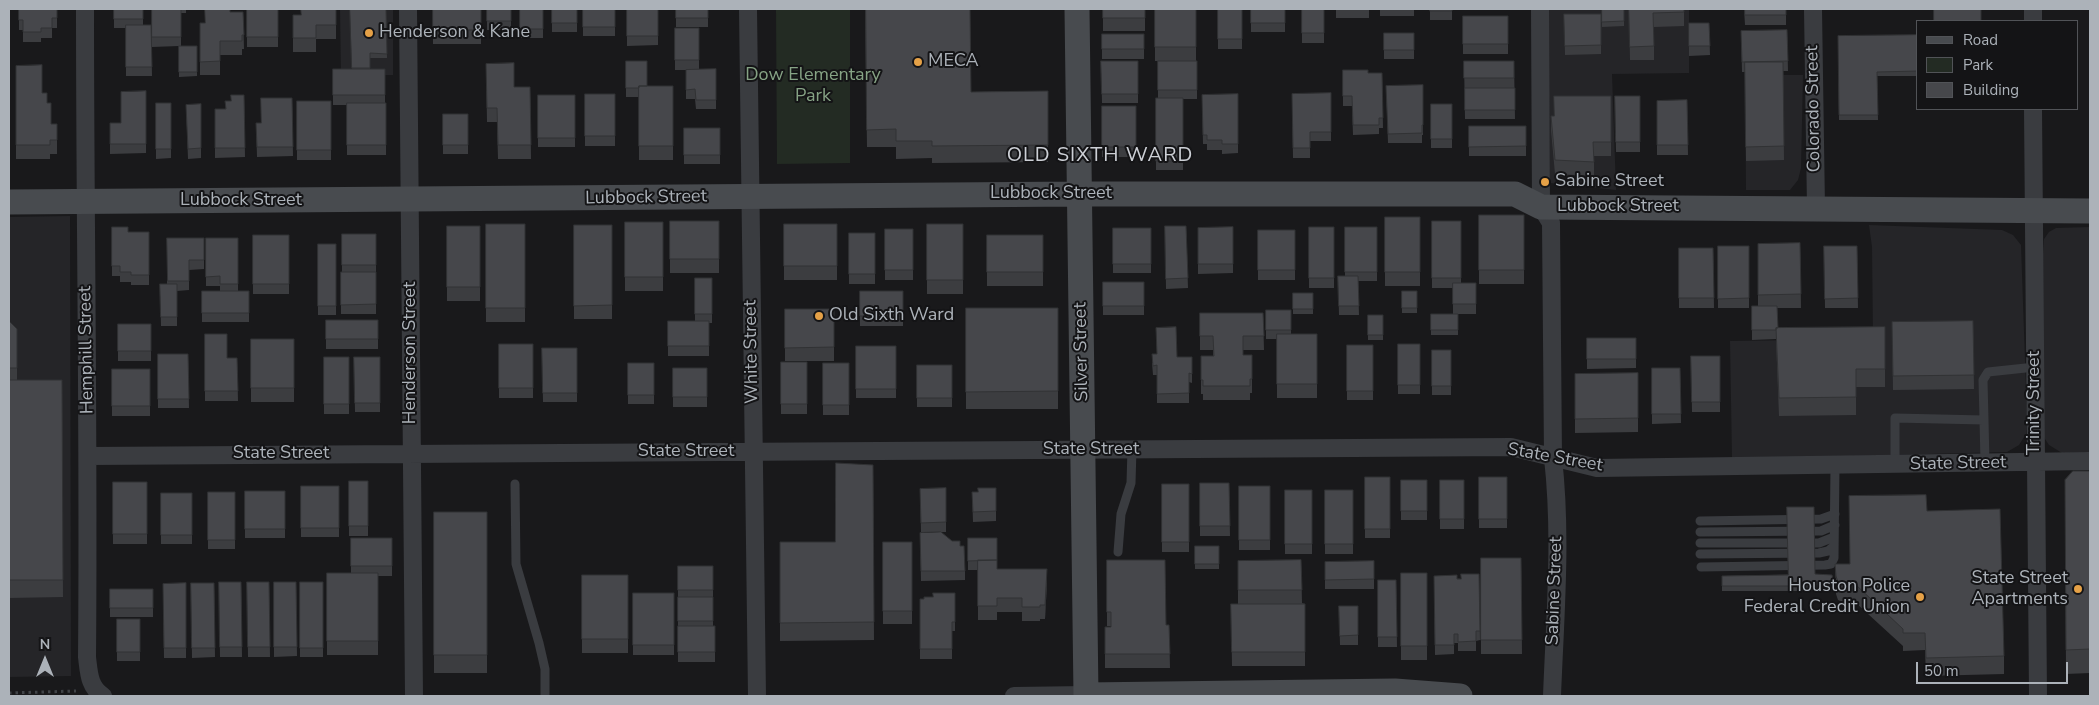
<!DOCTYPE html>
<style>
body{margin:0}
#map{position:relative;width:2099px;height:705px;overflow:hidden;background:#19191b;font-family:"Nunito Sans",sans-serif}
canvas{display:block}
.frame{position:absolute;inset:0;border:10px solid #acb2b9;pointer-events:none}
.legend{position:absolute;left:1916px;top:20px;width:162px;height:90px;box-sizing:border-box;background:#141416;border:1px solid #515357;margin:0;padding:6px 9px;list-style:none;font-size:15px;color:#acb2b9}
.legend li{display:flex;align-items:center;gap:10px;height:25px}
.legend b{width:25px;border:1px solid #515357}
.north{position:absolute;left:20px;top:635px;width:50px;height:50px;-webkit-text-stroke:4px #141416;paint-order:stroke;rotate:0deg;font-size:14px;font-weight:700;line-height:20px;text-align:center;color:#acb2b9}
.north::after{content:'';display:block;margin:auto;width:18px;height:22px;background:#acb2b9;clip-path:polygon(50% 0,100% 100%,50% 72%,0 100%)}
.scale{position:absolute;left:1916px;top:662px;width:152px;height:22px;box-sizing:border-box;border:2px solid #acb2b9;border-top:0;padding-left:6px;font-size:15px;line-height:18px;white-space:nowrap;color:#acb2b9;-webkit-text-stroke:4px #141416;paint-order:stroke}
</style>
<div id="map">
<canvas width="2099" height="705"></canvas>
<div class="frame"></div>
<ul class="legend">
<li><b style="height:6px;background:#484b4f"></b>Road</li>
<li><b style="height:14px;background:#232b23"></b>Park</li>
<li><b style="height:14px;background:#46474b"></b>Building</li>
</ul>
<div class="north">N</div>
<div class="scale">50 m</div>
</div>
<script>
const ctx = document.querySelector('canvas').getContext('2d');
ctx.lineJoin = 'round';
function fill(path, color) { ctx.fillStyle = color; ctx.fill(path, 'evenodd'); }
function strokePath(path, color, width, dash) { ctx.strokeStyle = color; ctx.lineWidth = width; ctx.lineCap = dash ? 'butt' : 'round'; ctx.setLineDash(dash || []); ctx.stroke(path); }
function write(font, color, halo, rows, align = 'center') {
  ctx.font = font + ' "Nunito Sans",sans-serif'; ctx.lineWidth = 4; ctx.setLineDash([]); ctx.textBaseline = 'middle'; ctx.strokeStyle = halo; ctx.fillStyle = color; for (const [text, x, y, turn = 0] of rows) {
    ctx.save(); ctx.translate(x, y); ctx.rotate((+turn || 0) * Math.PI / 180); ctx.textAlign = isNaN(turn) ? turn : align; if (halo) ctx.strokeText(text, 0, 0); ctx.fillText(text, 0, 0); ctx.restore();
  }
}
const built = new Path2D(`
 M340 9H393V75H341Z
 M1548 9H1689V73L1612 74 1616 190 1550 183Z
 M1745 75H1803L1801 168 1798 180 1790 190H1746Z
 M70 216 71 676 9 677V217Z
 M1869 225 2002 230 2013 235 2021 245 2027 419 2026 434 2019 445 2007 452 1732 459 1730 341 1873 339 1872 247Z
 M2090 227V452L2062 453 2049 445 2043 436V253L2044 239 2049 232 2056 228Z`);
const green = new Path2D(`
 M776 9H850V163L777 164Z`);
const path = new Path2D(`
 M9 693 76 691`);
const lane = new Path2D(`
 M1984 420 1983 380 1988 372 2035 367
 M1895 465V418L1984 420 1985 463
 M515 484 516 564 539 643 545 669V696
 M1700 521 1821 519 1835 514
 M1700 532 1821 531 1835 525
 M1700 543H1819L1834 537
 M1118 552 1121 514 1131 483 1132 449
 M1700 554 1819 553 1828 551 1834 546
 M1701 567 1825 565 1831 564 1834 558 1835 465`);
const street = new Path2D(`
 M85 9C85 225 89 441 87 657 89 673 89 687 103 696
 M408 9 414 696
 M748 9 757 696
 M1540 9 1541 207 1551 223 1553 458C1562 537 1555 617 1552 696
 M1813 9 1816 208
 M2033 9V21
 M2033 109 2038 696
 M89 456 1511 447 1597 468 2090 461
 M1014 696 1086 695`);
const secondary = new Path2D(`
 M1077 9 1086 695 1395 691 1460 696
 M9 202 1079 194H1515L1541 207 2090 211`);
const wall = new Path2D(`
 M19 9H57V28H52V38H41V42H23V30H19Z
 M114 9H143V25H151L152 76H126V28H114Z
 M152 9H186V13H181V46H197V76L179 77V46L152 47Z
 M247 9H278V47H247Z
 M336 9V39H316V52H293V15H301Z
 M350 9H386L387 58H370V69H385V103H386V155H347V105H333V69H352Z
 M433 9H481V44H433Z
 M487 9H511V30H487Z
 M520 9H543V38H520Z
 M552 9H577V32H552Z
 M583 9H615V36H583Z
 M627 9H658V45L627 46Z
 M676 9H708V27H676Z
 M865 9 971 92 1048 91V162L932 163V158L896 159V147H867Z
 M1103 9H1145V31H1103Z
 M1155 9H1196V61H1155Z
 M1218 9H1242V49H1218Z
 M1251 9H1285V32H1251Z
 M1302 9H1324V43H1302Z
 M1336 9H1369V18H1336Z
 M1380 9H1414V16H1380Z
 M1430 9H1452V20H1430Z
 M1602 9H1624V26L1602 27Z
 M1629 9H1684V26L1654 27V60H1630Z
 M1744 9H1786V25H1745Z
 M230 12H243L244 49H242V55H220V75H200V23H205Z
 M1564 14H1601V54L1565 55Z
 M1463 16H1508V54H1463Z
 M1689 23H1709L1710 55 1689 56Z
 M675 28H699V69H716V109H696L695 99H686V70H675Z
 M1787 30 1788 71H1783L1784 160 1746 161 1745 72H1742L1741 31Z
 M1384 33H1414V59H1384Z
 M1102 34H1144V59H1102Z
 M1918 35V76H1877L1878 120H1839L1838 36Z
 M626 61 647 86H673V160H639V97H626Z
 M1101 61H1138V103H1102Z
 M1158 61H1197V99H1183V170H1156V98H1158Z
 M1464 61H1514L1515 119H1465Z
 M486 64 514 87H530L531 159H498L497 122H487Z
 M16 66 42 93 47 103 51 124H57V154H50V159H16Z
 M1343 70 1368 73H1382L1383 128H1379V134L1353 135 1352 106H1343Z
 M1423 85V135H1422V143H1388L1386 86Z
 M146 91V153L110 154V123H121Z
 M1331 93V141H1310V158H1293L1292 94Z
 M585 94H615V146H585Z
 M1238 94V153L1222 154V150H1207V144H1203L1202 95Z
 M244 95 245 157 215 158V109H225L231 101Z
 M538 95H575V147H538Z
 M1611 96V156H1594V176L1555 174 1551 130V116H1554Z
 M1615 96H1640V152H1616Z
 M292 98 293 156 257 157 256 123H261Z
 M1687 100 1688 155H1657V101Z
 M297 101H331V160H297Z
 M156 103H171V158L156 159Z
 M201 104V158L188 159 186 105Z
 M1431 104H1452V148H1431Z
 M1102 106H1136V157H1102Z
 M443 114H468V154H443Z
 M1469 126H1526V156H1469Z
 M684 128H720V164H684Z
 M1479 215H1524V284H1479Z
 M1385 217H1420V286H1385Z
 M670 221H719V273H670Z
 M1432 221H1461V283H1476V314H1458V335H1431V314H1453V288H1432Z
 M625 222H663V291H625Z
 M486 224H525V322H486Z
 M784 224H837V280H784Z
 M927 224H963V294H927Z
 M574 225H612V319H574Z
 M447 226H480V301H447Z
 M1165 226H1186L1188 288 1166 289Z
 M112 227 128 232H149V285H131V282H120V276H112Z
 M1233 227V273L1198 274V228Z
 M1309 227H1334V288H1309Z
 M1345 227H1377V281H1358L1359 315H1339L1338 276H1345Z
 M1113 228H1151V273H1113Z
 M885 229H913V280H885Z
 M1258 230H1295V280H1258Z
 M849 233H875V284H849Z
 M342 234H376V314H341V272H342Z
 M253 235H289V294H253Z
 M987 235H1043V286H987Z
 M167 238H204V269L189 270V290L177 291V326H161L160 284H167Z
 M206 238H238V291H249V322H202V291H220V286H206Z
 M1800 243 1801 308H1777L1778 328 1885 327V387H1856V415L1779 416 1776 339 1752 340V306H1758V244Z
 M318 244H336V315H318Z
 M1718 246H1749V308H1718Z
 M1824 246H1857L1858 308H1825Z
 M1679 248H1713L1714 308H1679Z
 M695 278H712V323H709V356H668V321H695Z
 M1103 282H1144V315H1103Z
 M860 291H903V326H860Z
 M1402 291H1417V313H1402Z
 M1293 293H1313V314H1293Z
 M966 308H1058V409H966Z
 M785 309H834V361H785Z
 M1266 310H1291V334H1317V398H1277V339H1266Z
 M1200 313H1263L1264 350H1243V355H1252V393H1250V400H1203V394H1201V356H1213V350H1200Z
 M1368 315H1383V340H1368Z
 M326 320H378V349H326Z
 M9 321 17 329V380H62L63 597 9 598Z
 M1973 321 1974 389 1893 390 1892 322Z
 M118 324H151V361H118Z
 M205 334 227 358H237L238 401H205Z
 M1587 338H1636V368L1587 369Z
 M251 339H294V402H251Z
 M499 344H533V398H499Z
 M1398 344H1420V394H1398Z
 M1347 345H1373V400H1347Z
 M856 346H896V398H856Z
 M542 348H577V402H543Z
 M1432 350H1451V395H1432Z
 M158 354H188L189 408H158Z
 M1691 356H1720V412H1692Z
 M324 357H349V414H324Z
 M354 357H380V412H355Z
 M1177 357H1192V383L1189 382V403H1157V375H1153L1152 363Z
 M781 362H807V414H781Z
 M628 363H654V404H628Z
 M823 363H849V415H823Z
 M917 365H952V407H917Z
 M673 368H707V407H673Z
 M1652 368H1680L1681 423 1652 424Z
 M112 369H150V416H112Z
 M1638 373V432L1575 433V374Z
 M873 465 874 640 780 641V542H835Z
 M2090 471V673L2066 674 2065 480Z
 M1365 477H1390V538H1365Z
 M1479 477H1507V528H1479Z
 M1401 480H1427V520H1401Z
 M1440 480H1464V529H1440Z
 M349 481H368V536H349Z
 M113 482H147V544H113Z
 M1200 483H1229L1230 536H1200Z
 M1162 484H1189V552H1162Z
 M301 486H339V537H301Z
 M1239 486H1270V550H1239Z
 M946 488V532H921L920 489Z
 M996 488V521L973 522 972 492H978Z
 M1285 490H1312V554H1285Z
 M1325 490H1353V554H1325Z
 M245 491H285V538H245Z
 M208 492H235V549H208Z
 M161 493H192V544H161Z
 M1927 511 2004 656V674L1926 676 1925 650 1903 651V646L1856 603H1845L1838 600 1836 594 1835 564H1849Z
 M434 512H487V673H434Z
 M920 533 952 541 960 546 965 571V580L921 581Z
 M351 538H392V576H378V655H327V573H351Z
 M968 538 997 560V569L1047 583 1045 619H1040V621H1022V612H997V620H978V570H968Z
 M883 542H912V624H883Z
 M1195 546H1219V569H1195Z
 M1481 558H1521L1522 654H1481Z
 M1107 560 1166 625H1169L1170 668H1105V627H1111V626H1107Z
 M1301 560 1302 603 1305 604V666H1232L1231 604H1238V561Z
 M1374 561V589H1325V562Z
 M678 566H713V626H715V662H678Z
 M1401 573H1427V660H1401Z
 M1479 574 1480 640 1476 641V651H1458V643H1454V654L1435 655 1434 576 1461 579Z
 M1815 574 1834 586V591H1722V576Z
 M582 575H628V653H582Z
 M1378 580H1396L1397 647H1378Z
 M219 582H241L242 657H220Z
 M247 582H269L270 657H248Z
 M274 582H296L297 656 274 657Z
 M300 582H323V657H300Z
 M186 583V658H164L163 584Z
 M191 583H214L215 657 192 658Z
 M110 589H153V617H110Z
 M633 593H674V655H633Z
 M955 593V631H952V659H920V599H924Z
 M1339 606H1358V645H1340Z
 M117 619H140V661H117Z`);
const shadedWall = new Path2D(`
 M1047 569V583L1045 619V605Z`);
const building = new Path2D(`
 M19 9H57V18H52V28H41V32H23V20H19Z
 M114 9H143V19H114Z
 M152 9H181V37H152Z
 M205 9H230V12H243L244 35H242V41H220V61L200 62V23H205Z
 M247 9H278V37H247Z
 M301 9H336V25H316V38H293V15H301Z
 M350 9H386L387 54 370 53V68H352Z
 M433 9H481V30H433Z
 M487 9H511V21H487Z
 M520 9H543V29H520Z
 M552 9H577V23H552Z
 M583 9H615V27H583Z
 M627 9H658V36H627Z
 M676 9H708V18H676Z
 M866 9H970L971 92 1048 91V145L932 146V141H896V129L867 130Z
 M1103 9H1145V18H1103Z
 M1155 9H1196V47H1155Z
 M1218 9H1242V39H1218Z
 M1251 9H1285V23H1251Z
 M1302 9H1324V33H1302Z
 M1430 9H1452V11H1430Z
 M1602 9H1624V21L1602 22Z
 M1629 9H1684V12L1653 13 1654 46 1630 47Z
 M1745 9H1786V15H1745Z
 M1934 9H1981V21H1934Z
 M1564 14H1601V45L1565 46Z
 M1463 16H1508V44H1463Z
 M1689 23H1709L1710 46H1689Z
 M126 25H151L152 67H126Z
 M675 28H699V60H675Z
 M1787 30 1788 61 1742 62 1741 31Z
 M1384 33H1414V50H1384Z
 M1102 34H1144V49H1102Z
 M1918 35V71L1877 72 1878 115H1839L1838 36Z
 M179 46H197V72H179Z
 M626 61H647V86H639V88H626Z
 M1101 61H1138V94H1102Z
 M1158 61H1197V90H1158Z
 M1464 61H1514V78H1464Z
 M1745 62H1783L1784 146 1746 147Z
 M514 63V87H530L531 145H498L497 108H487L486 64Z
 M42 65V93H47V103H51V124H57V140H50V145H16V66Z
 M333 69H385V95H333Z
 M716 69V100H696L695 89 686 90V70Z
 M1343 70H1368V73H1382L1383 118H1379V125H1353L1352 96H1343Z
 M1423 85V125H1422V133L1388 134 1386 86Z
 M639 86H673V146H639Z
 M1465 88H1515V110H1465Z
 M146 91V144H110V123H121V92Z
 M1331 93V132H1310V148H1293L1292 94Z
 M585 94H615V136H585Z
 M1238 94V144H1222V140H1207V135H1203L1202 95Z
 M231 95H244L245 148H215V109H226L225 101H231Z
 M538 95H575V138H538Z
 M1554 96H1611V142H1593L1594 162 1555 160 1551 116H1554Z
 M1615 96H1640V142H1616Z
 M261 98H292L293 147H257L256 123H261Z
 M1156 98H1183V161H1156Z
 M1687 100 1688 145H1657V101Z
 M297 101H331V150H297Z
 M156 103H171V149H156Z
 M347 103H386V145H347Z
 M201 104V148L188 149 186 105Z
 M1431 104H1452V139H1431Z
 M1102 106H1136V147H1102Z
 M443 114H468V145H443Z
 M1469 126H1526V146L1469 147Z
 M684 128H720V155H684Z
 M1479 215H1524V270H1479Z
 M1385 217H1420V272H1385Z
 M670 221H719V259H670Z
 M1432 221H1461V278H1432Z
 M625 222H663V277H625Z
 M486 224H525V308H486Z
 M784 224H837V266H784Z
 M927 224H963V280H927Z
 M574 225H612V305L574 306Z
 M447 226H480V287H447Z
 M1165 226H1186L1188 278 1166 279Z
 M112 227H128V232H149V275H131V272H120V266H112Z
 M1233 227V264H1198V228Z
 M1309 227H1334V278H1309Z
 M1345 227H1377V272H1345Z
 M1113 228H1151V264H1113Z
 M885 229H913V270H885Z
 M1258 230H1295V270H1258Z
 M849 233H875V274H849Z
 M342 234H376V265H342Z
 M253 235H289V284H253Z
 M987 235H1043V272H987Z
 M167 238H204V260H189V281H168Z
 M206 238H238V284H220V276L206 277Z
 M1800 243 1801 294 1758 295V244Z
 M318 244H336V306H318Z
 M1718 246H1749V298L1718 299Z
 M1824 246H1857L1858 298 1825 299Z
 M1679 248H1713L1714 298H1679Z
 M341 272H376V304L341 305Z
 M1338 276H1358L1359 306H1339Z
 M695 278H712V314H695Z
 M1103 282H1144V306H1103Z
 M1453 283H1476V304H1453Z
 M160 284H177V317H161Z
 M202 291H249V313H202Z
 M860 291H903V316H860Z
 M1402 291H1417V308H1402Z
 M1293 293H1313V309H1293Z
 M1752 306H1777L1778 328H1776V330H1752Z
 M966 308H1058V391L966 392Z
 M785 309H834V347L785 348Z
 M1266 310H1291V330H1266Z
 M1200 313H1263L1264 336H1243V355H1252V379H1250V386H1203V380H1201V356H1214L1213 336H1200Z
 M1431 314H1458V330H1431Z
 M1368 315H1383V335H1368Z
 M326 320H378V339H326Z
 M9 321 17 329V368H9Z
 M668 321H709V346H668Z
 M1973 321 1974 375 1893 376 1892 322Z
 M118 324H151V351H118Z
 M1176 327 1177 357H1192V374L1189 373V393L1157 394V365L1153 366 1152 354H1157L1156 328Z
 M1885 327V369H1856V397L1779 398 1776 328Z
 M205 334H227V358H237L238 391H205Z
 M1277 334H1317V384H1277Z
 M1587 338H1636V359H1587Z
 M251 339H294V388H251Z
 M499 344H533V388H499Z
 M1398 344H1420V385H1398Z
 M1347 345H1373V391H1347Z
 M856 346H896V389H856Z
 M542 348H577V393H543Z
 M1432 350H1451V386H1432Z
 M158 354H188L189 399H158Z
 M1691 356H1720V402H1692Z
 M324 357H349V404H324Z
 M354 357H380V403H355Z
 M781 362H807V404H781Z
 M628 363H654V395H628Z
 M823 363H849V405H823Z
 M917 365H952V398H917Z
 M673 368H707V397H673Z
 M1652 368H1680L1681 414H1652Z
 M112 369H150V406H112Z
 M1638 373V418L1575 419V374Z
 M9 380H62L63 580H9Z
 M836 463 873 465 874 622 780 623V542H835Z
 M2073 471H2090V649L2066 650 2065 480Z
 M1365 477H1390V529H1365Z
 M1479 477H1507V519H1479Z
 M1401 480H1427V511H1401Z
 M1440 480H1464V519H1440Z
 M349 481H368V526H349Z
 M113 482H147V534H113Z
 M1200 483H1229L1230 526H1200Z
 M1162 484H1189V542H1162Z
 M301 486H339V528H301Z
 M1239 486H1270V540H1239Z
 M946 488V522L921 523 920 489Z
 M978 488H996V511L973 512 972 492H978Z
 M1285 490H1312V544H1285Z
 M1325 490H1353V544H1325Z
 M245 491H285V529H245Z
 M208 492H235V540H208Z
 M161 493H192V535H161Z
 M1926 495 1927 511 2000 509 2004 656 1926 658 1925 633H1903V629L1856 585 1845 586 1838 582 1836 576 1835 564H1850L1849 496Z
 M1787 507H1814L1815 574 1832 575 1834 586H1722V576L1788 575Z
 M434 512H487V655H434Z
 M941 532 952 541H960V546H964L965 571H921L920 533Z
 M351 538H392V566H351Z
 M968 538H997V560L968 561Z
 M883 542H912V611H883Z
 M1195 546H1219V564H1195Z
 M1481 558H1521L1522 640H1481Z
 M978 560H997V569H1047L1045 605H1040V607H1022V598H997V606H978Z
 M1107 560H1165L1166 625H1169L1170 654H1105V627H1111V612H1107Z
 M1301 560 1302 590H1238V561Z
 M1374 561V579L1325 580V562Z
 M678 566H713V590H678Z
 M327 573H378V641H327Z
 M1401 573H1427V646H1401Z
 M1461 574H1479L1480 631H1476V641L1458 642V634H1454V645H1435L1434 576 1457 575V579H1461Z
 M582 575H628V639H582Z
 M1378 580H1396L1397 637H1378Z
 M219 582H241L242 647H220Z
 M247 582H269L270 647H248Z
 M274 582H296L297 647H274Z
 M300 582H323V648H300Z
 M186 583V648H164L163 584Z
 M191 583H214L215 648H192Z
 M110 589H153V608H110Z
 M633 593H674V645H633Z
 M933 593H955V622H952V649H920V599H924V597H933Z
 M678 597H713V621H678Z
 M1231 604H1305V652H1232Z
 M1339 606H1358V635L1340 636Z
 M117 619H140V652H117Z
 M678 626H715V652H678Z`);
const markers = [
 [369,33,5,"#e5a147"],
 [918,62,5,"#e5a147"],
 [1545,182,5,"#e5a147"],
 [819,316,5,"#e5a147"],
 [2078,589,5,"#e5a147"],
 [1920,597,5,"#e5a147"]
];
const poiNames = [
 ["Henderson & Kane",379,33],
 ["MECA",928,62],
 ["Sabine Street",1555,182],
 ["Old Sixth Ward",829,316],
 ["State Street",2068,579,"right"],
 ["Apartments",2068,600,"right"],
 ["Houston Police",1910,587,"right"],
 ["Federal Credit Union",1910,608,"right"]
];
const parkNames = [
 ["Dow Elementary",813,76],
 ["Park",813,97]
];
const streetNames = [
 ["Colorado Street",1814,109,-91],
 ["Lubbock Street",1051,194],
 ["Lubbock Street",646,198,-1],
 ["Lubbock Street",241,201],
 ["Lubbock Street",1618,207],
 ["Hemphill Street",87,350,-91],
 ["White Street",752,352,-91],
 ["Silver Street",1082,352,-91],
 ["Henderson Street",411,353,-90],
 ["Trinity Street",2035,403,-90],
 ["State Street",1091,450],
 ["State Street",686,452],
 ["State Street",281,454],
 ["State Street",1555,458,10],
 ["State Street",1958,464,-1],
 ["Sabine Street",1555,591,-88]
];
const quarterNames = [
 ["OLD SIXTH WARD",1100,156]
];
fill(built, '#252528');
fill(green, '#232b23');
strokePath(path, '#404347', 3, [2.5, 4]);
strokePath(lane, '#3a3c40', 9);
strokePath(street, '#3a3c40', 18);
strokePath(secondary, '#484b4f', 25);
fill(wall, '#3c3d40');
fill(shadedWall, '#313234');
fill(building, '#46474b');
strokePath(building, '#313234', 1);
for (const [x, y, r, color] of markers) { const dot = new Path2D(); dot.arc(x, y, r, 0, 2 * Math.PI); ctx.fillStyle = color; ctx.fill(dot); strokePath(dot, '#141416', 2); }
write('18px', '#acb2b9', '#141416', poiNames, 'left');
write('18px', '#86a385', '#141416', parkNames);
write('18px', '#acb2b9', '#141416', streetNames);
ctx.letterSpacing = '1px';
write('20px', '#cdd0d6', '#141416', quarterNames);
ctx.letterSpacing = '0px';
</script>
